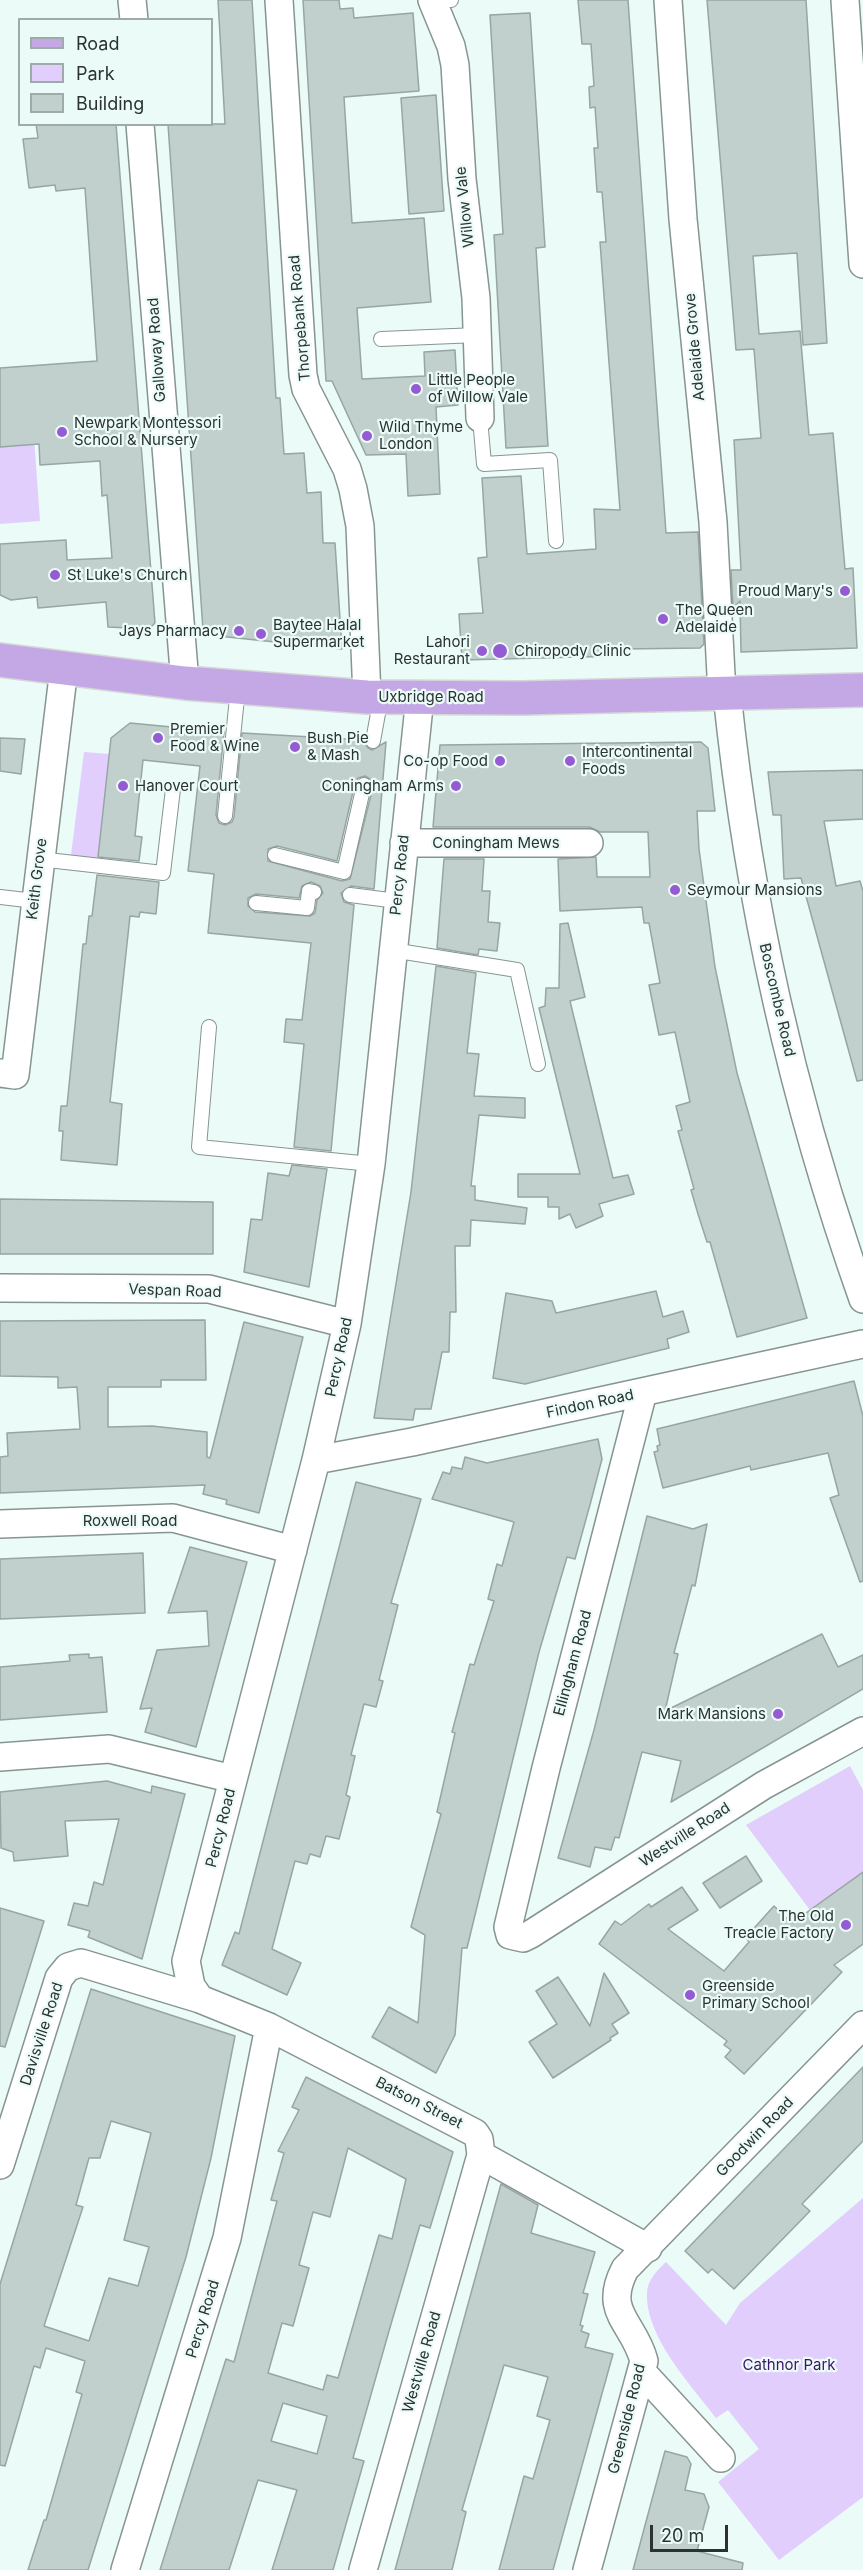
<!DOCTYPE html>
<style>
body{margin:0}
#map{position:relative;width:863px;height:2570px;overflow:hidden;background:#ebfbf8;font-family:Inter,sans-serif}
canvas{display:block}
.legend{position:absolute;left:18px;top:18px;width:195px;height:108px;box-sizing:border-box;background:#ebfbf8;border:2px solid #9faba8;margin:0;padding:8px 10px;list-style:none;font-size:18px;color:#2c3231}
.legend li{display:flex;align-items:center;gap:12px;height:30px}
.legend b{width:30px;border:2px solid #9faba8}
.scale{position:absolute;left:650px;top:2525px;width:78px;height:27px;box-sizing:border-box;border:3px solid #2c3231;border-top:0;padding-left:8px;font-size:18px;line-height:21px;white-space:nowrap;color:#2c3231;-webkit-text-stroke:4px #ebfbf8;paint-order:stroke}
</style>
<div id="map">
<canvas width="863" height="2570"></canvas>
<ul class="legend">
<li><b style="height:8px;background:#c4a8e5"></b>Road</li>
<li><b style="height:16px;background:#e1cefd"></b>Park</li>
<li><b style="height:16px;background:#c1d0cd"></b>Building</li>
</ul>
<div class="scale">20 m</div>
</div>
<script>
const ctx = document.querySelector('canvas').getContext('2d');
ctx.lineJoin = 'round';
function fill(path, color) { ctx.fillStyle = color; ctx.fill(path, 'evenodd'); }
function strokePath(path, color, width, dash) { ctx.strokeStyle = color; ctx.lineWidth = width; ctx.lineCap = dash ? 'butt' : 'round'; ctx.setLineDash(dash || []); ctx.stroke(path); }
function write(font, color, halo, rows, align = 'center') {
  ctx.font = font + ' Inter,sans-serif'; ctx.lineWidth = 4.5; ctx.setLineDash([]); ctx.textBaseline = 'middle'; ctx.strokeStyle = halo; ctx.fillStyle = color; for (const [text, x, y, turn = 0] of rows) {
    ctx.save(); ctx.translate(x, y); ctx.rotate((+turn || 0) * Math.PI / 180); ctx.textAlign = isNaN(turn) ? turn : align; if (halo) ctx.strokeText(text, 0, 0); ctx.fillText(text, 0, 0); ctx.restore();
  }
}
const green = new Path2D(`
 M34 437 40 521 0 524V447Z
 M84 752 109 754 98 859 71 855Z
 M850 1766 863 1790V1873L810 1910 746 1825Z
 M863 2198V2497L779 2560 718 2482 759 2449 728 2410 716 2418C692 2386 645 2337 647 2293 647 2281 657 2270 666 2262L726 2325 740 2303Z`);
const building = new Path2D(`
 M218 0H252L276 398H280L284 454 304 453 307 493 321 492 323 543H335L342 649 208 635 203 630 168 124H225Z
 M303 0H339L340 9 353 8 354 18 413 13 419 91 344 97 352 223 424 218 431 302 357 308 362 379 425 376 424 352 455 350 458 405 436 407 440 494 408 496 406 454 366 455 332 381H326Z
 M578 0H628L666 533 698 532 704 644 700 648 624 649 619 656 462 660 459 614 483 613 478 558 487 557 482 478 521 476 527 554 596 549 594 509 620 510 600 242H606L602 192H597L594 148H598L595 107 590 108 589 87 594 86 591 44H582Z
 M707 0H806L827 343 803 345 797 253 753 256 759 334 800 331 809 435 833 433 845 569 853 568 857 648 741 652 740 601 733 608 731 570H741L734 440 761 438 754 349 736 350Z
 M530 13 545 247 536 248 548 446 506 448 494 235 503 234 490 15Z
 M436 95 444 211 409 214 401 98Z
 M36 124H116L155 623 149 629 108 627 106 602 38 608 37 597 11 600 0 595V544L66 540 67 560 112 558 107 495 102 496 100 461 40 465 39 444 0 447V368L97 361 85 188 56 191 55 185 29 188 23 139 38 138Z
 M130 723 224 732 216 815 219 823 225 825 232 822 234 817 242 733 364 740 367 747 372 750 386 742 374 889 351 886 341 893 344 902 354 905 331 1151 294 1147 304 1044 284 1042 286 1019 302 1020 311 943 208 933 214 874 188 871 200 766 143 760 135 836 142 837 139 861 98 857 111 738ZM365 776 370 779 373 787 350 879 342 881 268 861V849L277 846 337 861 355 783 358 778ZM311 882 320 886 323 893 317 900 315 913 310 916 255 912 248 906V898L256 894 299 898 302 886Z
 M0 738 25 739 21 774 0 771Z
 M701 742 708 748 715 811H697L699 849 715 967 737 1073 807 1318 737 1337 710 1242H707L698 1214 691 1190 694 1189 678 1131 682 1130 676 1106 690 1102 675 1032 659 1035 649 985 660 983 649 923H644L642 907 560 911 558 859 596 857 597 877H650L648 832H600L589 827H433L440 745Z
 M863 770V819L824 821 836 886 860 881 863 891V1080L857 1081 801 878 784 879 781 815H773L768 772Z
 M444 859H484L482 891H490L488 922 500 923 497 951 479 949 478 955 437 948Z
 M97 875 159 882 156 914 140 912 139 917 130 916 110 1102 122 1104 117 1165 61 1160 63 1131H59L61 1106H67L83 944H86L89 916H92Z
 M568 923 585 997 570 1001 613 1178 628 1175 634 1194 599 1204 603 1216 576 1228 570 1214 559 1219V1207H548V1197H518V1174H580L539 1008 545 1006 546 988H559L560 924Z
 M436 966 476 973 467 1053 479 1054 474 1096 525 1098V1118L479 1115 471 1186H475V1200L527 1208 525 1224 471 1220 470 1246H455L456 1312H450L449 1352H442L431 1409H415L413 1420 374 1418 411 1192Z
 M292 1165 327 1169 309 1287 244 1272 251 1219 262 1220 268 1173 289 1176Z
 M0 1199 213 1202V1254H0Z
 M656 1291 663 1317 683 1311 689 1332 667 1339 669 1348 525 1384 493 1378 506 1293 552 1301 556 1313Z
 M205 1320 206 1380H161V1387H108V1427L152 1426 207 1432V1457L210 1458 244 1322 303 1337 259 1513 226 1504 227 1500 203 1494 205 1485 0 1493V1457L8 1456 7 1433 80 1429 77 1387 58 1388V1377L0 1376V1321Z
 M854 1381 863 1416V1581L860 1582 830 1498 839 1495 828 1453 751 1470 750 1466 663 1488 654 1452 658 1451 657 1446 660 1445 657 1429Z
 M598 1439 602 1459 591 1501 575 1559 567 1557 539 1652 467 1948H462L455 2035 436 2073 372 2037 389 2007 418 2023 425 1935 411 1927 441 1814 437 1812 455 1733 452 1732 470 1664 474 1665 494 1601 488 1599 497 1564 502 1566 514 1522 432 1499 443 1472 450 1474 452 1467 462 1469 465 1457 487 1463Z
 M356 1482 421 1499 391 1603 398 1605 379 1680 383 1681 376 1707 364 1704 351 1755 355 1756 346 1795 350 1797 339 1839 326 1836 320 1857 310 1854 307 1864 295 1861 272 1949 301 1963 287 1995 222 1965 235 1932 239 1934Z
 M647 1516 693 1529 707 1524 695 1586 692 1585 674 1653 678 1654 665 1711 822 1634 838 1667 863 1655V1689L671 1802 681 1761 642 1752 619 1838 615 1837 611 1850 595 1847 590 1867 558 1858 594 1730Z
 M190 1547 247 1562 196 1747 145 1732 152 1708 140 1709 157 1650 209 1646 207 1611 168 1613Z
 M143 1553 145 1613 0 1619V1559Z
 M89 1654V1658L102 1657 107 1712 0 1720V1667L70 1661 69 1655Z
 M107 1781 151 1793 152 1786 185 1794 142 1959 88 1937 90 1931 68 1925 74 1903 88 1906 94 1882 103 1885 119 1819 65 1821 68 1856 14 1861 13 1852 1 1848 0 1792Z
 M746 1856 762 1881 720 1908 703 1883Z
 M863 1872V1944L834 1965 842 1972 744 2074 725 2057 731 2050 724 2045 727 2041 599 1944 615 1921 621 1925 649 1904 651 1907 682 1887 698 1910 668 1929 724 1971 749 1942 746 1937 774 1906 792 1923Z
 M0 1908 44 1921 5 2047 0 2046Z
 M604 1973 629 2013 612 2024 618 2033 610 2038 611 2040 553 2078 529 2042 557 2024 536 1991 558 1977 590 2026Z
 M91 1989 235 2036 211 2158 186 2257 88 2570H28L44 2520H46L82 2394 76 2392 85 2361 46 2348 40 2368 34 2366 5 2466 0 2465V2284ZM111 2121 151 2133 124 2240 149 2247 138 2286 109 2278 89 2341 44 2326 83 2207 76 2205 89 2158H100Z
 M863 2067V2141L802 2204 810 2211 734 2289 712 2269 708 2273 685 2251Z
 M306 2077 453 2152 430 2228 420 2225 389 2331 353 2458 364 2461 333 2570H272L297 2490 258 2480 229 2570H160L226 2359 234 2362 277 2201 271 2200 284 2153 278 2151 299 2110 292 2107ZM348 2148 406 2179 392 2239 379 2235 338 2378 327 2375 323 2390 268 2373 282 2323 293 2326 309 2268 299 2265 313 2212 330 2217ZM283 2403 327 2416 317 2454 271 2441Z
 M501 2184 538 2205 531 2233 595 2252 583 2293 588 2294 580 2325 583 2326 581 2331 589 2334 585 2347 613 2354 553 2570H499L524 2476 533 2479 550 2420 537 2416 548 2377 504 2365 462 2510 466 2512 452 2570H395Z
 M665 2451 687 2457 691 2464 685 2490 704 2494 709 2507 697 2551 743 2563 742 2570H633Z`);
const service = new Path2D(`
 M433 1 451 0
 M381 339 478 335
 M480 418 484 464 550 460 556 541
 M373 741 381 697
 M225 816 238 688
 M275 855 344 872 364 785
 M39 859 163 873 173 789
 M350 895 397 901
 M0 897 35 901
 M256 903 307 908 309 891 314 892
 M392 950 517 970 538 1064
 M209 1027 199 1147 371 1164`);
const minor = new Path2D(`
 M132 0 134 20
 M279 0 303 375 306 389 347 469 353 489 360 526 367 697
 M432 0 451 46 455 65 462 179 476 298 480 418
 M668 0 683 219 713 522 722 694
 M845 0 863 264
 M140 124 185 683
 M727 694C749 904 792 1099 863 1299
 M404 843H589
 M0 1073 15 1075 64 668
 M0 1288 209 1289 347 1324
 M643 1392 546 1768 508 1927 510 1935 523 1938 531 1934 764 1785 863 1731
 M316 1460 412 1442 863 1344
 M0 1524 173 1518 293 1550
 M0 1757 109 1749 233 1779
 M200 1999 191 1986 186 1961 316 1460 347 1324 371 1164 420 697
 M481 2155 648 2248
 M0 2165 59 1978 68 1967 81 1963 200 1999 269 2027 475 2133 479 2139 481 2155 363 2570
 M642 2372 721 2458
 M125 2570 227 2238 269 2027
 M587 2570 644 2361C634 2322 602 2313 625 2269L863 2025`);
const primary = new Path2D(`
 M0 660 185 683 367 697 522 698 863 690`);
const markers = [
 [416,389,6,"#945bd3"],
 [62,432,6,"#945bd3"],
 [367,436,6,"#945bd3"],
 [55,575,6,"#945bd3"],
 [845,591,6,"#945bd3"],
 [663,619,6,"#945bd3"],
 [239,631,6,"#945bd3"],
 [261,634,6,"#945bd3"],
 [482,651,6,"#945bd3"],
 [500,651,8,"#945bd3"],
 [158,738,6,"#945bd3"],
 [295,747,6,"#945bd3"],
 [500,761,6,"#945bd3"],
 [570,761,6,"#945bd3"],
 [123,786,6,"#945bd3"],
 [456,786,6,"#945bd3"],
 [675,890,6,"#945bd3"],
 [778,1714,6,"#945bd3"],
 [846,1925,6,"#945bd3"],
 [690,1995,6,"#945bd3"]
];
const streetNames = [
 ["Willow Vale",465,207,-96],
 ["Thorpebank Road",300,318,-95],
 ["Adelaide Grove",695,347,-95],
 ["Galloway Road",157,350,-94],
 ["Uxbridge Road",431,697],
 ["Coningham Mews",496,843],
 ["Percy Road",400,875,-84],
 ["Keith Grove",37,879,-83],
 ["Boscombe Road",777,1000,77],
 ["Vespan Road",175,1291,2],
 ["Percy Road",339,1357,-78],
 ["Findon Road",590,1404,-12],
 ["Roxwell Road",130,1521],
 ["Ellingham Road",573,1663,-75],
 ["Percy Road",221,1828,-76],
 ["Westville Road",685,1835,-33],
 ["Davisville Road",42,2034,-72],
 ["Batson Street",419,2103,27],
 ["Goodwin Road",755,2137,-46],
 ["Percy Road",203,2319,-73],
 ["Westville Road",422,2362,-74],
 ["Greenside Road",627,2419,-76]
];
const poiNames = [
 ["Little People",428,380],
 ["of Willow Vale",428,397],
 ["Newpark Montessori",74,423],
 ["School & Nursery",74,440],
 ["Wild Thyme",379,427],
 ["London",379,444],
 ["St Luke's Church",67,575],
 ["Proud Mary's",833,591,"right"],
 ["The Queen",675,610],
 ["Adelaide",675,627],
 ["Baytee Halal",273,625],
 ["Supermarket",273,642],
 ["Jays Pharmacy",227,631,"right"],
 ["Lahori",470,642,"right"],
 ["Restaurant",470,659,"right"],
 ["Chiropody Clinic",514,651],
 ["Premier",170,729],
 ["Food & Wine",170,746],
 ["Bush Pie",307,738],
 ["& Mash",307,755],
 ["Intercontinental",582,752],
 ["Foods",582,769],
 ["Co-op Food",488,761,"right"],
 ["Hanover Court",135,786],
 ["Coningham Arms",444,786,"right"],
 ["Seymour Mansions",687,890],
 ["Mark Mansions",766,1714,"right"],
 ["The Old",834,1916,"right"],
 ["Treacle Factory",834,1933,"right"],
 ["Greenside",702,1986],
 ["Primary School",702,2003]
];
const parkNames = [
 ["Cathnor Park",789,2365]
];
fill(green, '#e1cefd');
fill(building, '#c1d0cd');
strokePath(building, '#97a5a3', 1.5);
strokePath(service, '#879592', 16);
strokePath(minor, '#879592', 30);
strokePath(primary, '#d5d6d6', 36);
strokePath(service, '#fff', 14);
strokePath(minor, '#fff', 27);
strokePath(primary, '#c4a8e5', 33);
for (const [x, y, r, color] of markers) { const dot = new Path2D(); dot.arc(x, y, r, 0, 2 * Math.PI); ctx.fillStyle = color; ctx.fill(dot); strokePath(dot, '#ebfbf8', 2); }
write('15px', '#2c3231', '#ebfbf8', streetNames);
write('15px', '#2c3231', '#ebfbf8', poiNames, 'left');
write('15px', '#411269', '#ebfbf8', parkNames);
</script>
